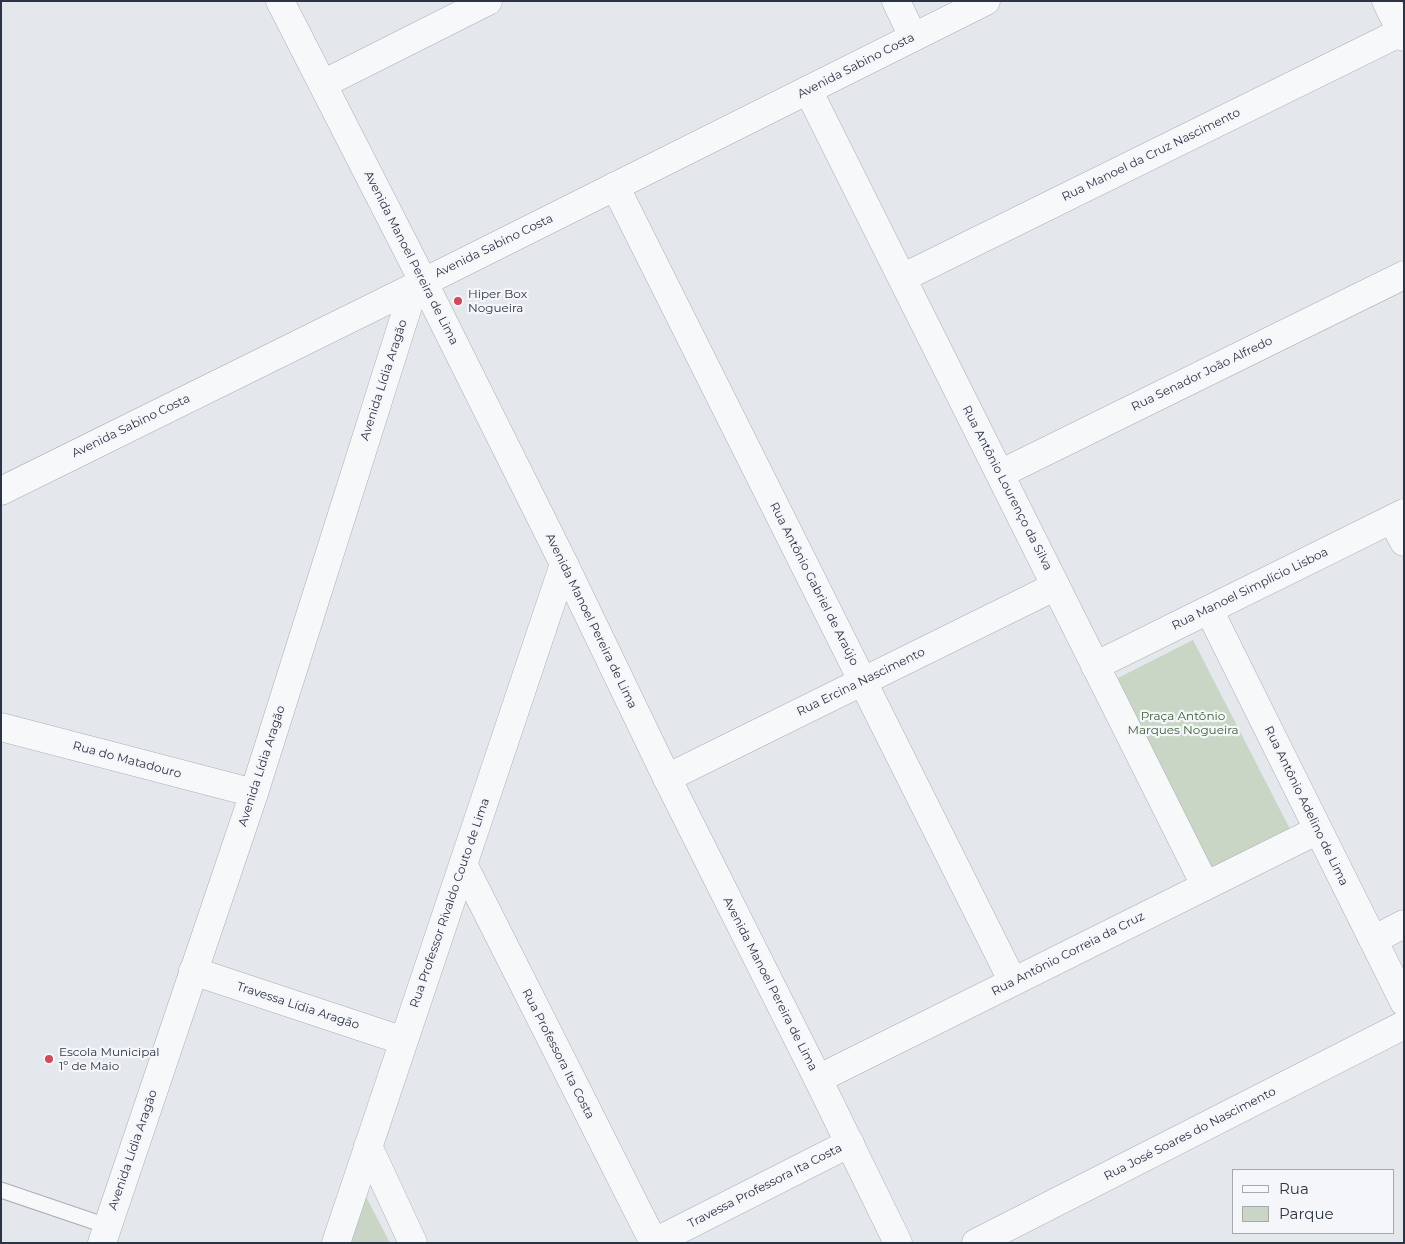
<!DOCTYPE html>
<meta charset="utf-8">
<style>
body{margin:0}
#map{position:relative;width:1405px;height:1244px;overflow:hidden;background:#e4e7ec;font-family:Montserrat,sans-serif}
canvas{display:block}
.frame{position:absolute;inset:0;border:2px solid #2b3445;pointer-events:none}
.legend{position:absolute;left:1232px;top:1169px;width:162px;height:65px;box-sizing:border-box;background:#f4f6f9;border:1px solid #a4a8b1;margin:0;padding:6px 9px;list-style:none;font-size:15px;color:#2b3445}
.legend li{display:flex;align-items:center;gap:10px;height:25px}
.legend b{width:25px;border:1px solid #a4a8b1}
</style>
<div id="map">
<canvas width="1405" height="1244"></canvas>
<div class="frame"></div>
<ul class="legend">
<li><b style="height:6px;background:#f7f8fa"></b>Rua</li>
<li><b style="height:14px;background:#c9d6c5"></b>Parque</li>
</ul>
</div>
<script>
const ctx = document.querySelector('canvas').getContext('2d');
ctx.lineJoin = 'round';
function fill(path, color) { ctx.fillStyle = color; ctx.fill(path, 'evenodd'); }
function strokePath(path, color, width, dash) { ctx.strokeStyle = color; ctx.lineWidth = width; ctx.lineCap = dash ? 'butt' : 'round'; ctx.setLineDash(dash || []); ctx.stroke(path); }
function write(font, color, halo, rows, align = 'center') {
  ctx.font = font + ' Montserrat,sans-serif'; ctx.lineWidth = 4.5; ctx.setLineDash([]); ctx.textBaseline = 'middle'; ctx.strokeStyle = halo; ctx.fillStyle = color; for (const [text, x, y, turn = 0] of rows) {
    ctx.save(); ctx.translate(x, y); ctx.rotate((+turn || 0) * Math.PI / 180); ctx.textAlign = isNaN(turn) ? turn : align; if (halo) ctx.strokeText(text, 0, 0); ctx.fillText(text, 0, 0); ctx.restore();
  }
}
const green = new Path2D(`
 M1193 640 1292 833 1208 874 1110 682Z
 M361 1187 390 1243H342Z`);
const service = new Path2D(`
 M1 1190 107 1226`);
const minor = new Path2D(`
 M896 1 913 37
 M323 84 488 1
 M808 90 1205 885
 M615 186 1013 982
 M902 278 1401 32
 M1000 474 1404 275
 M1 491 414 287
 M1392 519 1404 542
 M1209 610 1404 1002
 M1095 666 1404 513
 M1 727 254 793
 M667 778 1056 586
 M463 864 654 1243
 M1373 940 1404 924
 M193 971 404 1041
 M818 1079 1318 830
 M368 1146 413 1243
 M336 1243 564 564
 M653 1243 850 1143
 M976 1243 1404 1025`);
const tertiary = new Path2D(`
 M280 1 423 281 564 564 667 778 818 1079 898 1243
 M1386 1 1404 37
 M102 1243 254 793 414 287 986 1`);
const markers = [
 [458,301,5,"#d1495b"],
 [49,1059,5,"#d1495b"]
];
const streetNames = [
 ["Avenida Sabino Costa",856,66,-27],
 ["Rua Manoel da Cruz Nascimento",1151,155,-26],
 ["Avenida Sabino Costa",494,246,-26],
 ["Avenida Manoel Pereira de Lima",411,258,63],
 ["Rua Senador João Alfredo",1202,374,-26],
 ["Avenida Lídia Aragão",384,380,-72],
 ["Avenida Sabino Costa",131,426,-26],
 ["Rua Antônio Lourenço da Silva",1007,488,63],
 ["Rua Antônio Gabriel de Araújo",814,584,63],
 ["Rua Manoel Simplício Lisboa",1250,589,-26],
 ["Avenida Manoel Pereira de Lima",591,621,64],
 ["Rua Ercina Nascimento",861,682,-26],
 ["Rua do Matadouro",127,760,15],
 ["Avenida Lídia Aragão",262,766,-72],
 ["Rua Antônio Adelino de Lima",1306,806,64],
 ["Rua Professor Rivaldo Couto de Lima",450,903,-71],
 ["Rua Antônio Correia da Cruz",1068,954,-27],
 ["Avenida Manoel Pereira de Lima",770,984,63],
 ["Travessa Lídia Aragão",298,1006,18],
 ["Rua Professora Ita Costa",558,1054,63],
 ["Rua José Soares do Nascimento",1190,1134,-27],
 ["Avenida Lídia Aragão",133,1150,-71],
 ["Travessa Professora Ita Costa",765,1186,-27]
];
const poiNames = [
 ["Hiper Box",468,294],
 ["Nogueira",468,308],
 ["Escola Municipal",59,1052],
 ["1º de Maio",59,1066]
];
const parkNames = [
 ["Praça Antônio",1183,716],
 ["Marques Nogueira",1183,730]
];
fill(green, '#c9d6c5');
strokePath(service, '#a9aeb7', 17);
strokePath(minor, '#a9aeb7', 29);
strokePath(tertiary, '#a9aeb7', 29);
strokePath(service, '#f7f8fa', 15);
strokePath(minor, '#f7f8fa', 28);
strokePath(tertiary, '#f7f8fa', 28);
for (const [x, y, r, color] of markers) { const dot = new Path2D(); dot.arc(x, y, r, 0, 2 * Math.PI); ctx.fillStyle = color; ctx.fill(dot); strokePath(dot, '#f4f6f9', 2); }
write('12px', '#2b3445', '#f4f6f9', streetNames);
write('12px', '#2b3445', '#f4f6f9', poiNames, 'left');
write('12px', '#3f6138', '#f4f6f9', parkNames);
</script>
